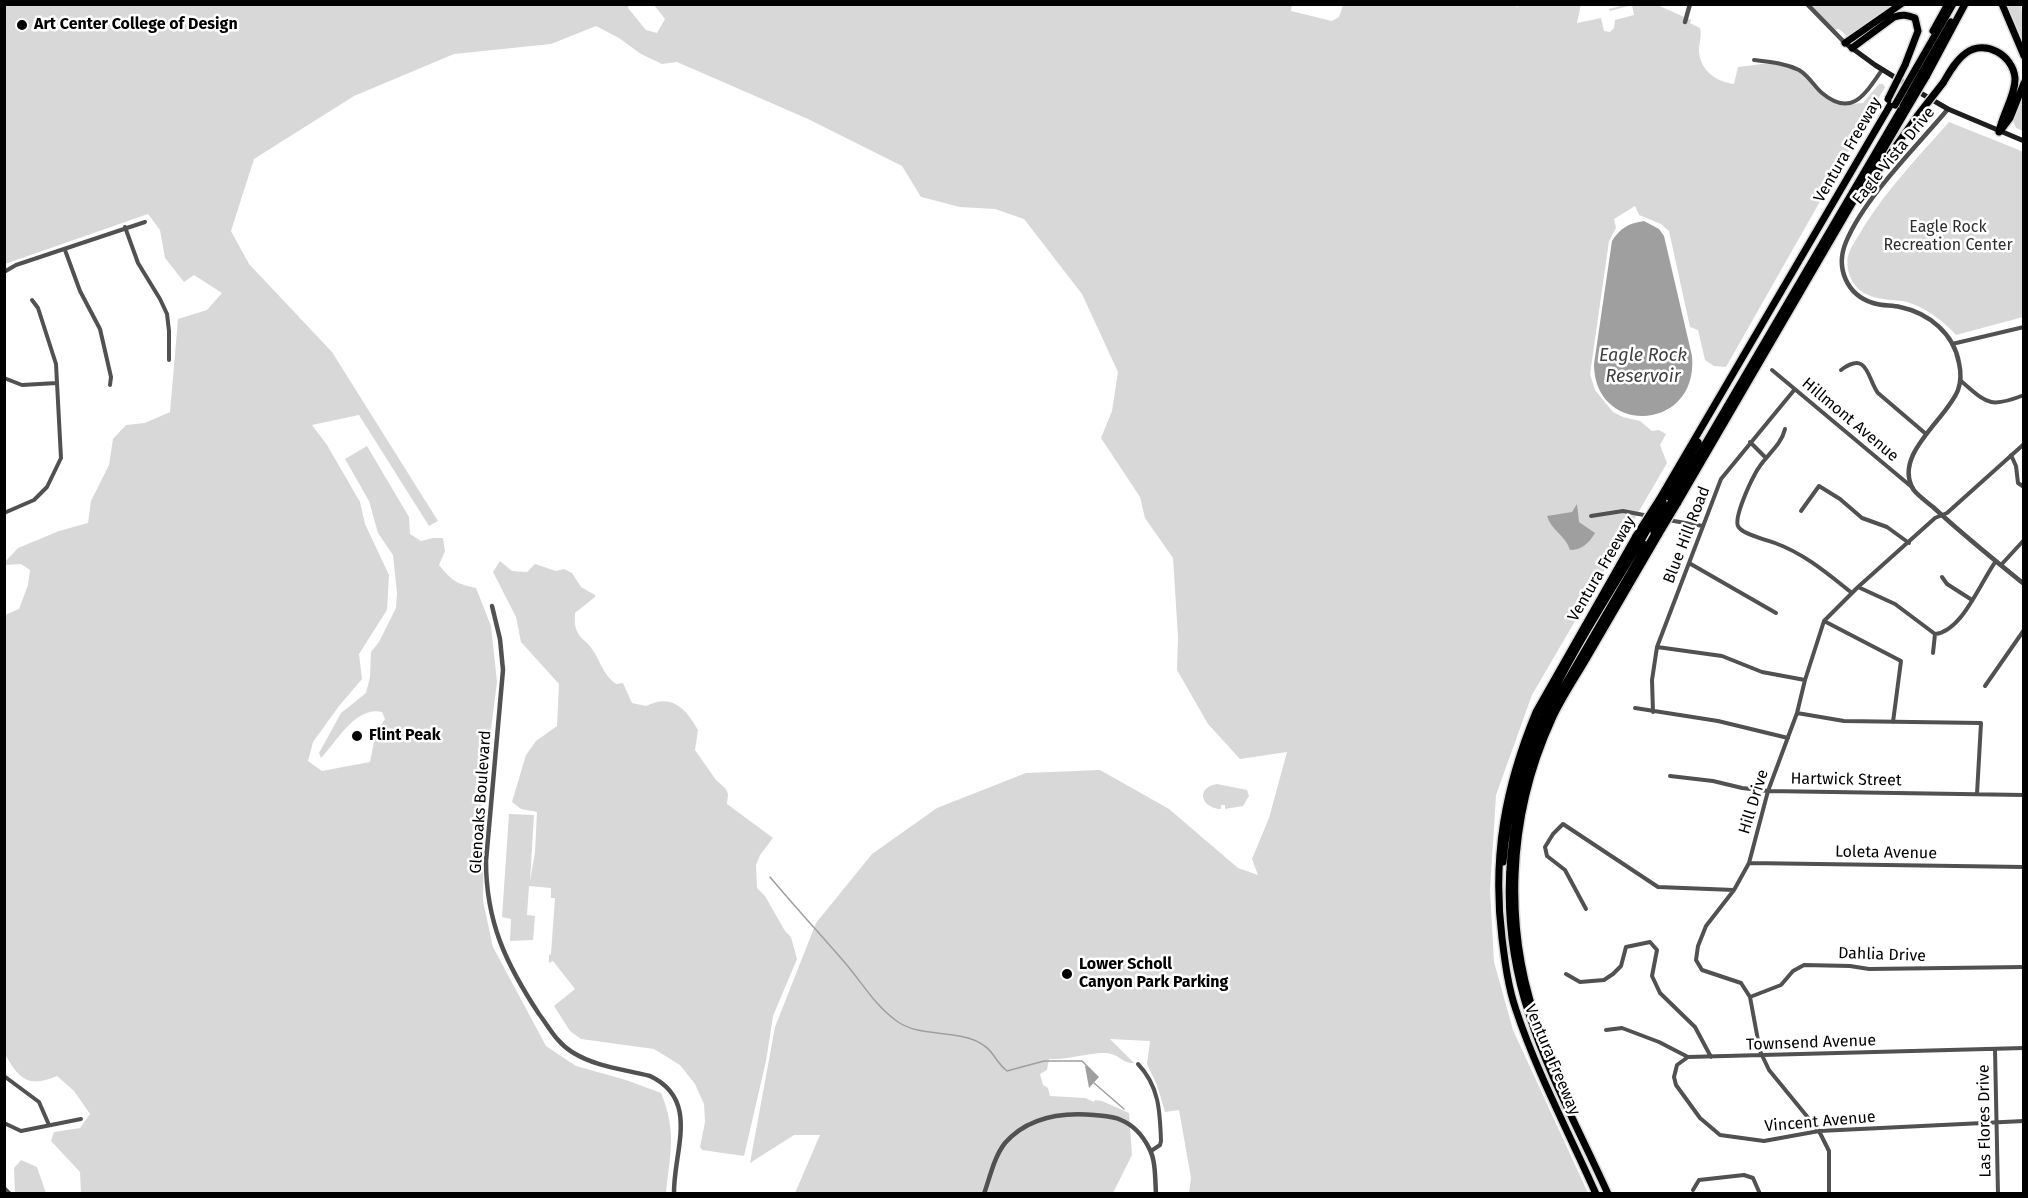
<!DOCTYPE html>
<style>
body{margin:0}
#map{position:relative;width:2028px;height:1198px;overflow:hidden;background:#fff;font-family:"Fira Sans",sans-serif}
canvas{display:block}
.frame{position:absolute;inset:0;border:6px solid #000;pointer-events:none}
</style>
<div id="map">
<canvas width="2028" height="1198"></canvas>
<div class="frame"></div>
</div>
<script>
const ctx = document.querySelector('canvas').getContext('2d');
ctx.lineJoin = 'round';
function fill(path, color) { ctx.fillStyle = color; ctx.fill(path, 'evenodd'); }
function strokePath(path, color, width, dash) { ctx.strokeStyle = color; ctx.lineWidth = width; ctx.lineCap = dash ? 'butt' : 'round'; ctx.setLineDash(dash || []); ctx.stroke(path); }
function write(font, color, halo, rows, align = 'center') {
  ctx.font = font + ' "Fira Sans",sans-serif'; ctx.lineWidth = 5; ctx.setLineDash([]); ctx.textBaseline = 'middle'; ctx.strokeStyle = halo; ctx.fillStyle = color; for (const [text, x, y, turn = 0] of rows) {
    ctx.save(); ctx.translate(x, y); ctx.rotate((+turn || 0) * Math.PI / 180); ctx.textAlign = isNaN(turn) ? turn : align; if (halo) ctx.strokeText(text, 0, 0); ctx.fillText(text, 0, 0); ctx.restore();
  }
}
const green = new Path2D(`
 M629 4 628 8 646 30 657 33 665 19 654 5 1292 4 1291 11 1332 21 1339 17 1343 5 1513 4 1517 7 1520 4H1581L1577 23 1601 18 1604 31 1610 32 1614 28 1615 20 1634 15 1632 5 1610 11 1609 9 1624 5 1655 4 1691 20 1690 23 1700 28C1702 36 1699 43 1699 51 1700 71 1717 82 1734 84L1738 67C1756 65 1773 61 1790 67 1811 75 1820 102 1844 105 1849 105 1857 103 1863 103L1879 84H1883L1885 87 1726 367 1714 366 1705 360 1698 330 1690 327 1669 231 1661 224 1639 215 1635 206 1614 219 1616 228 1609 241 1590 374 1595 390 1613 412 1623 417 1640 421 1652 431 1659 430 1666 434 1660 445 1667 463 1532 695 1496 795 1490 890 1494 962 1513 1030 1588 1193H1189L1191 1178 1179 1110 1165 1112 1157 1085 1147 1064 1150 1041 1110 1039 1134 1063C1124 1064 1118 1054 1107 1053 1090 1052 1068 1060 1049 1059L1047 1070 1040 1074 1043 1085 1048 1088 1050 1096 1085 1098 1094 1102 1095 1100 1102 1101 1129 1113 1132 1155 1113 1193H795L820 1135H794L750 1163 775 1027 816 923 872 854 937 808 1026 773 1100 770 1169 809 1238 868 1258 875 1252 859 1269 818 1287 752 1240 759 1208 724 1177 670 1178 637 1173 558 1145 518 1140 497 1101 438 1112 411 1118 372 1082 294 1024 219 995 209 960 207 921 197 902 166 808 119 677 62 662 64 641 54 619 38 596 26 551 44 454 54 354 96 254 159 231 231 249 264 332 352 438 521 429 526 359 415 312 425 327 445 360 502 365 524 389 575 387 610 359 654 362 679 339 706 313 742 308 761 322 771 370 762 376 732 385 719 382 712C355 706 337 742 321 758L319 753 341 713 366 693 370 677 371 652 379 642 396 608 397 593 393 555 378 533 369 501 345 459 367 446 409 517 410 534 421 541 433 538H443L445 551 439 565C452 581 457 584 476 588L491 626 497 682 482 800 484 838 483 901 493 947 546 1046 576 1066 626 1080 661 1093C677 1132 670 1153 666 1193H81L80 1172 51 1141 54 1132 80 1128 90 1114 74 1091 57 1076C29 1088 19 1080 5 1054V615L19 609 28 585 30 570 21 564 5 565V562L18 548 59 531 88 523 91 501 109 465 113 439 126 425 145 423 170 412 178 319 207 310 222 293 194 275 184 282 165 258 160 230 148 214 5 264V5Z
 M1888 4 1892 8 1848 37 1839 29 1834 30 1807 5Z
 M2007 5H2021L2023 21V42Z
 M2023 97V131L2016 128 2013 121Z
 M1949 122 2024 152 2023 317 1956 335C1942 320 1926 308 1907 302 1894 299 1879 301 1866 294 1853 288 1845 271 1848 256 1851 246 1858 237 1863 228 1887 189 1919 156 1949 122Z
 M500 561 512 571 527 572 535 564 556 571 564 569 572 573 581 587 595 595V597L575 613C575 619 574 625 577 631 579 638 588 642 592 649 600 660 603 675 616 684L623 683 632 703 646 706C671 693 686 708 698 730L695 750 716 780 726 789 728 794 727 804 773 838 760 855 756 865 757 888 765 896 785 931 791 937 797 959 773 1016 766 1061 744 1156 702 1150 700 1147 705 1122 704 1104 695 1084 680 1065 654 1049 581 1039 570 1031 554 1006 575 989 553 961 549 963V955L551 954 555 898H551V888L529 886 527 915 535 916 533 940 510 941 511 919 502 917 509 814 534 815 530 881 535 852 537 812 521 809 512 802 526 755 536 741 557 726 559 684 521 642 516 617 493 572Z
 M1217 784 1247 790 1249 796 1243 806 1225 809V805H1221V809H1219C1199 806 1197 787 1217 784Z
 M21 1160 37 1167 46 1193H15L14 1168Z`);
const water = new Path2D(`
 M1644 221 1659 229 1664 236 1692 356C1699 432 1594 437 1594 364L1612 241C1620 228 1629 223 1644 221Z
 M1577 504 1579 522 1595 533C1589 543 1582 550 1570 550 1566 536 1551 530 1547 516L1572 512Z
 M1087 1065 1099 1077 1089 1088 1085 1066Z`);
const stream = new Path2D(`
 M770 877C795 907 821 935 846 964 863 984 876 1007 898 1022 921 1037 950 1030 974 1040 995 1049 993 1060 1007 1071L1044 1061H1082L1086 1065
 M1094 1083 1124 1109`);
const minor = new Path2D(`
 M1754 60C1770 62 1785 63 1799 70 1809 76 1814 86 1822 93 1853 119 1866 92 1882 70
 M125 227 138 263 160 299 167 314 169 331V360
 M65 250 80 291 100 329 111 377 110 385
 M4 272 16 265 145 222
 M1952 344 2024 327
 M1772 370 1913 488
 M1841 370C1868 350 1867 378 1878 393L1926 434
 M4 378 22 385 57 383
 M1961 381C1987 403 1989 409 2024 395
 M1785 429C1781 447 1763 457 1755 474 1750 483 1734 517 1738 526 1741 534 1767 540 1775 543 1805 554 1828 574 1852 593
 M1750 442 1766 458
 M2011 455 2016 466 2018 483 2024 487
 M1801 511 1819 486 1840 499 1862 518 1887 527 1909 543
 M4 513 34 500 47 487 61 458 56 364 38 308 32 300
 M1591 516 1623 511 1649 516
 M1668 520 1703 526
 M1689 563 1776 613
 M2001 565 2024 540
 M1942 577 1947 584 1972 600
 M1858 587 1895 604 1935 634
 M1824 621 1901 661 1893 722
 M1657 647 1722 656 1762 672 1805 680
 M1933 653 1935 634C1962 632 1981 581 1996 561
 M1985 686 2024 630
 M1635 708 1718 721 1788 738
 M1653 712 1652 680 1657 647 1721 479 1795 389
 M1797 713 1844 721 1981 723 1977 794
 M1670 776 1713 781 1742 788 1768 791 2024 795
 M1749 863 2024 867
 M1586 909 1565 870 1547 856 1545 847 1553 834 1563 824 1658 887 1734 890
 M1566 974 1580 982 1604 980 1613 974 1621 966 1626 947 1650 942 1657 950 1652 976 1660 993 1695 1027 1711 1057
 M1750 997 1781 985 1793 971 1804 965 1850 966 1869 969 2024 967
 M1606 1030 1622 1028 1659 1042 1688 1057 2024 1048
 M1995 1049 1998 1194
 M1688 1057 1677 1065 1674 1077 1676 1085 1700 1118 1720 1135 1764 1141 1819 1131 2024 1121
 M1138 1064C1159 1086 1160 1111 1161 1141L1160 1145 1151 1151
 M4 1076 39 1102 49 1125
 M4 1123 21 1131 81 1119
 M4 1188 10 1194
 M1693 1190 1699 1180 1744 1175 1753 1178 1760 1194
 M1829 1194V1151L1819 1131 1769 1070 1760 1051 1750 997 1741 983 1702 970 1696 960 1698 946 1706 926 1734 890 1749 863 1768 791 1797 713 1805 680 1824 621 1858 587 1935 518 1947 513 2024 444`);
const tertiary = new Path2D(`
 M1807 4 1845 43
 M1685 22 1690 4
 M1948 109C1917 146 1864 198 1846 242 1835 268 1847 295 1873 303 1882 306 1892 305 1900 307 1929 313 1954 334 1959 363 1961 372 1961 382 1958 390 1947 419 1893 454 1913 489 1917 495 1927 502 1933 507 1962 534 1993 559 2024 584
 M492 606 500 639 503 670 486 861C486 922 506 964 539 1014 549 1027 557 1043 572 1052 596 1067 623 1069 650 1076 701 1100 673 1152 674 1194
 M984 1194C990 1177 994 1157 1005 1143 1028 1117 1061 1112 1094 1115 1102 1116 1112 1116 1121 1120 1133 1125 1143 1136 1149 1148 1156 1160 1155 1180 1156 1194`);
const secondary = new Path2D(`
 M1845 43 1875 65 1909 86
 M1917 91 1948 109 2024 141`);
const motorway = new Path2D(`
 M2002 4 2024 56
 M1933 31 1948 4
 M1845 43 1901 4
 M1852 48 1894 17C1902 14 1907 15 1915 18L1918 31 1905 65
 M1915 70 1953 4
 M1921 74 1951 22
 M1926 77 1965 4
 M1943 83C1949 73 1956 60 1966 53 1985 39 2013 55 2015 78 2016 94 2002 115 1999 132
 M2001 130 2010 118 2024 83
 M1867 180 1878 171 1918 115
 M1659 500 1892 102
 M1663 502 1698 442
 M1671 502 1903 106
 M1677 504 1907 109
 M1503 862C1513 736 1580 644 1642 539
 M1572 1103C1562 1080 1550 1057 1541 1033 1502 932 1507 817 1552 719 1562 697 1576 677 1588 656 1612 615 1635 575 1659 534
 M1596 1194C1569 1133 1537 1073 1516 1010 1508 987 1505 962 1502 938 1492 857 1505 787 1536 712L1636 536
 M1608 1194C1582 1136 1548 1074 1529 1014 1494 908 1507 799 1556 700L1654 532`);
const motorwayBridge = new Path2D(`
 M1888 99 1905 65
 M1895 105 1915 70
 M1903 106 1921 74
 M1907 109 1926 77
 M1918 115 1943 83
 M1654 532 1671 502
 M1659 534 1677 504
 M1636 536 1659 500
 M1642 539 1663 502`);
const markers = [
 [22,25,6,"#000"],
 [357,736,6,"#000"],
 [1067,974,6,"#000"]
];
const poiNames = [
 ["Art Center College of Design",34,25],
 ["Flint Peak",369,736],
 ["Lower Scholl",1079,965],
 ["Canyon Park Parking",1079,983]
];
const streetNames = [
 ["Ventura Freeway",1848,150,-60],
 ["Eagle Vista Drive",1894,156,-51],
 ["Hillmont Avenue",1850,420,40],
 ["Blue Hill Road",1687,535,-69],
 ["Ventura Freeway",1602,569,-60],
 ["Hartwick Street",1846,780,1],
 ["Glenoaks Boulevard",481,802,-86],
 ["Hill Drive",1754,802,-73],
 ["Loleta Avenue",1886,853,1],
 ["Dahlia Drive",1882,955,2],
 ["Townsend Avenue",1811,1043,-2],
 ["Ventura Freeway",1552,1060,67],
 ["Las Flores Drive",1985,1121,-91],
 ["Vincent Avenue",1820,1122,-5]
];
const parkNames = [
 ["Eagle Rock",1948,228],
 ["Recreation Center",1948,246]
];
const waterNames = [
 ["Eagle Rock",1643,356],
 ["Reservoir",1643,377]
];
fill(green, '#d8d8d8');
fill(water, '#9f9f9f');
strokePath(stream, '#9f9f9f', 1.5);
strokePath(motorway, '#dbdbdb', 10);
strokePath(minor, '#515151', 4);
strokePath(tertiary, '#515151', 4.5);
strokePath(secondary, '#1e1e1e', 5);
strokePath(motorway, '#000', 7);
strokePath(motorwayBridge, '#dbdbdb', 10, []);
strokePath(motorwayBridge, '#000', 7);
for (const [x, y, r, color] of markers) { const dot = new Path2D(); dot.arc(x, y, r, 0, 2 * Math.PI); ctx.fillStyle = color; ctx.fill(dot); strokePath(dot, '#fff', 2); }
write('bold 16px', '#000', '#fff', poiNames, 'left');
write('16px', '#000', '#fff', streetNames);
write('16px', '#2f2f2f', '#fff', parkNames);
write('italic 18px', '#404040', '#fff', waterNames);
</script>
